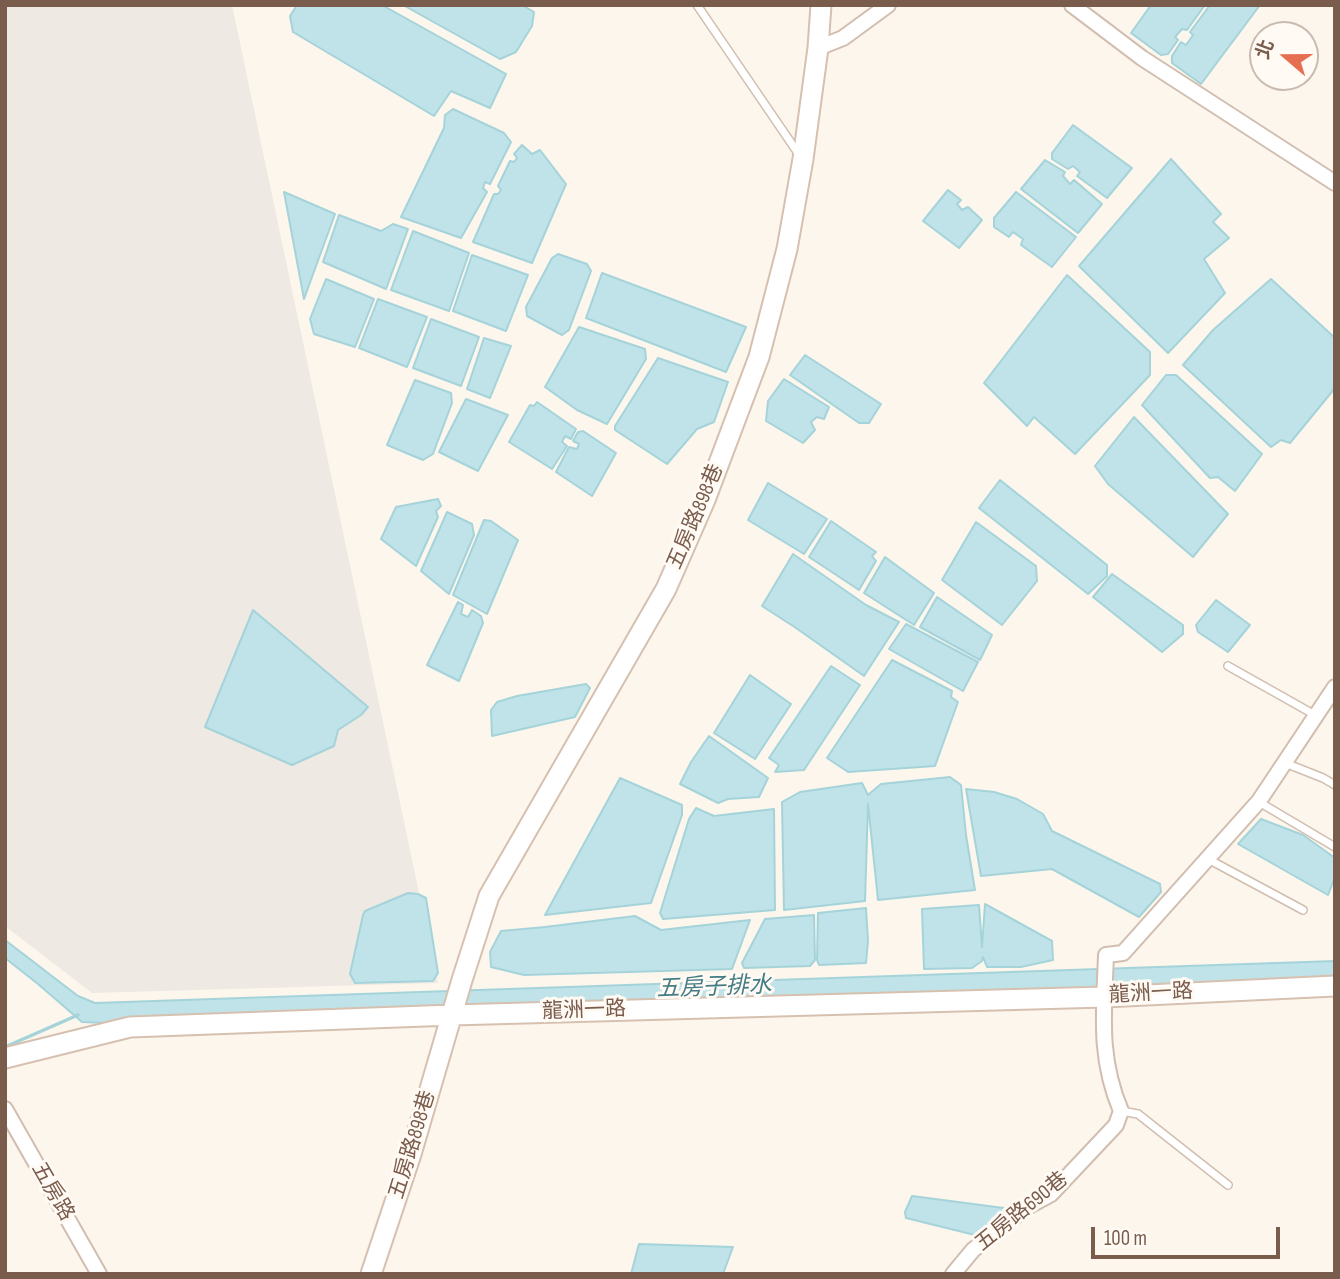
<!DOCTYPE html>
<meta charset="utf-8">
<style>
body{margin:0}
#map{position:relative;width:1340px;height:1279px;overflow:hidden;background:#fdf6ec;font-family:"Sofia Sans Condensed","Noto Sans TC",sans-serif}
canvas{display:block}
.frame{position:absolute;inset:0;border:7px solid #7a5c4d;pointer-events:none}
.north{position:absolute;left:1249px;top:21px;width:70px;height:70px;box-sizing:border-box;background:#fffaf3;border:2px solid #cabbb1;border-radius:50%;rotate:290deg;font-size:19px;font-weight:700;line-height:28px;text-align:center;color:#7a5c4d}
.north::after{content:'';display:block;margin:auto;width:24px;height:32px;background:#e76f51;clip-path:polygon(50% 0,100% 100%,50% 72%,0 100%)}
.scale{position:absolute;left:1091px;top:1227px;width:189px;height:32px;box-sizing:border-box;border:4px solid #7a5c4d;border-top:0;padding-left:9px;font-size:21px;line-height:24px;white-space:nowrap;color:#7a5c4d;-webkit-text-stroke:5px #fffaf3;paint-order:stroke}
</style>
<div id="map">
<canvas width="1340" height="1279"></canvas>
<div class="frame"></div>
<div class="north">北</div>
<div class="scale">100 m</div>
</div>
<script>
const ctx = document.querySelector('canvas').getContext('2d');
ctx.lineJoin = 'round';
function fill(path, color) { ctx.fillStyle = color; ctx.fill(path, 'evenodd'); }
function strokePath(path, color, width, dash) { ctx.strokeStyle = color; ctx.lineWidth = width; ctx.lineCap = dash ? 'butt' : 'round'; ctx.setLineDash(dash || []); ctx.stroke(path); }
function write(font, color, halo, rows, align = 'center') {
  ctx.font = font + ' "Sofia Sans Condensed","Noto Sans TC",sans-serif'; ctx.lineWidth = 6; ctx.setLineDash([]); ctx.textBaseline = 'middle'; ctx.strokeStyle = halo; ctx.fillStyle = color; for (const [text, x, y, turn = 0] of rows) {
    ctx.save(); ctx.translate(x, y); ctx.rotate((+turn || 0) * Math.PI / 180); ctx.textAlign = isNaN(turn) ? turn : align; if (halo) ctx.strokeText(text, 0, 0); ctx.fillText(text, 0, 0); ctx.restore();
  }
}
const industrial = new Path2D(`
 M5 5H232L438 983 92 993 5 926Z`);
const water = new Path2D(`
 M297 5H382L506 74 490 108 451 91 434 116 293 32 290 16Z
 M403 5H522L534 12 532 26 516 52 500 59Z
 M1151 5H1205L1187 30 1182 29 1175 37 1178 40 1168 54 1161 55 1131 33Z
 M1210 5H1260L1201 84 1172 63V56L1181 42 1186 45 1193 35 1190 32Z
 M453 109 504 133 511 142 490 184 485 182 483 188 487 192 461 238 401 217 444 128 445 115Z
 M1073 125 1132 168 1107 198 1077 176 1080 172 1073 166 1068 169 1052 159V153Z
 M522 145 532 154 540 150 566 184 532 263 473 242 494 194H498L501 190 498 186 510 161 514 162 517 158 514 154Z
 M1171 159 1221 214 1213 222 1229 238 1204 259 1225 293 1168 353 1079 266Z
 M1045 160 1065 172 1063 176 1070 184 1074 180 1102 204 1078 233 1021 189Z
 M948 190 961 200 957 204 962 210 968 207 982 220 959 248 923 221Z
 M284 192 335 214 304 299Z
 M1016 192 1076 237 1052 267 1021 245 1023 239 1013 232 1009 237 994 227V218Z
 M339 215 381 231 393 224 408 229 386 289 323 262Z
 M413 231 469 253 449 311 391 290Z
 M558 254 587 264 591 271 569 330 562 335 527 316 526 307 552 258Z
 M472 255 528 275 506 331 453 311Z
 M602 273 746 327 726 372 586 318Z
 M1067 275 1150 352V375L1075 454 1034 417 1027 426 984 383Z
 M326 279 374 299 355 347 314 334 310 319Z
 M1271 279 1335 338V388L1290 443 1281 440 1271 447 1183 365 1213 330Z
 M378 299 427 317 407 367 359 348Z
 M431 319 479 337 461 386 413 368Z
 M579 327 645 349 646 359 607 424 577 410 545 387Z
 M484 338 511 346 490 398 467 389Z
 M805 355 881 404 869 423H859L790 375Z
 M658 358 728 382 714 422 697 429 667 464 615 430V426Z
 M1166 375H1176L1262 454 1235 491 1218 477 1210 478 1142 405Z
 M784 379 829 407 824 419 817 417 811 422 815 430 803 443 766 421 768 401Z
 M415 380 451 393 452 403 433 454 423 460 387 445Z
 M466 399 508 415 478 471 439 452Z
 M537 402 576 429 571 439 565 436 562 442 567 446 552 469 509 442 530 405 534 406Z
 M1134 417 1228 514 1193 557 1108 484 1095 466Z
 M583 431 616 453 592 496 556 472 569 447 577 449 579 444 573 441 578 432Z
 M1000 480 1107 565V576L1088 594 979 508Z
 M768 483 827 519 804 554 748 520Z
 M438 499 441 506 436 511 438 517 416 566 381 539 396 507Z
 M447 512 472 524 474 535 449 594 421 571Z
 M484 520 491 521 518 540 487 614 453 595Z
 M831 521 876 552 872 556 876 561 859 590 809 557Z
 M976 522 1036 566 1037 581 1002 625 942 580Z
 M793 554 866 605 899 622 864 676 796 628 762 606Z
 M885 557 934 593 914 625 864 593Z
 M1112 574 1183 625V634L1162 652 1093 597Z
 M937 597 992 635 980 660 920 627Z
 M1216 600 1250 625 1228 652 1198 632 1196 625Z
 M458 602 463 605 461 614 468 617 472 610 481 616 483 623 459 681 427 665Z
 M253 610 368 707 361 715 338 730 334 746 292 765 205 727Z
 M906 624 978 662 963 691 889 649Z
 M892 660 952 691 951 697 958 702 935 766 848 772 827 758Z
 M831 666 860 685 804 770 775 772 779 765 769 758Z
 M750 675 791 704 755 759 714 733Z
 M586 684 590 688 575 717 492 736 491 710 497 702 517 696Z
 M709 736 768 778 759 797 728 799 718 803 680 784 691 762Z
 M950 777 961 785 966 835 975 890 878 900 868 804 865 901 784 910 782 802 800 792 862 783 868 795 881 784Z
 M620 778 682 805V815L651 903 545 915Z
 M966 789 994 792 1017 799 1043 814 1052 831 1160 884 1161 892 1139 917 1052 869 981 876Z
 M696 808 714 816 774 809 775 910 663 919 660 913 689 819Z
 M1261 819 1303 835 1335 858V877L1328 895 1238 844Z
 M408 893 418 894 426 898 438 973 433 981 355 983 350 974 363 915 365 911Z
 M985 904 1052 941 1053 960 1021 967H987L983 957 982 961 972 968 924 969 922 909 979 905 982 947Z
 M866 908 868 941 866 963 819 965 817 960 818 913Z
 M814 915 815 960 810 966 744 968 742 963 765 919Z
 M635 916 661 930 750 920 732 969 524 975 491 967 490 952 501 931 545 927Z
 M5 940 78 996 95 1003 1335 961V984L131 1024 82 1022 38 984 5 958Z
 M912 1196 1019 1210 983 1237 906 1218 905 1212Z
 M639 1244 733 1247 723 1274H631Z`);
const stream = new Path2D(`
 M5 1047 78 1015`);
const lane = new Path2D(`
 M697 5 800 156
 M1228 666 1315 715
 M1285 763 1323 778 1335 785
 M1259 802 1335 847
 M1208 859 1303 910
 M1121 1111 1138 1114 1228 1185`);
const street = new Path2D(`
 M1072 5 1142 58 1335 183
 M818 48 843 38 888 5
 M5 1109 99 1274
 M953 1274 973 1250 1027 1207 1051 1194 1116 1125 1121 1111C1098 1057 1104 1012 1106 955L1123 953 1259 801 1335 687`);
const secondary = new Path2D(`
 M5 1058 130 1027 452 1015 1105 997 1335 986
 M371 1274 411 1154 462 980 489 896 666 589 705 500 759 357 787 249 803 159 818 48 821 5`);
const streetNames = [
 ["五房路898巷",696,517,-67],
 ["龍洲一路",1151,994,-3],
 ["龍洲一路",584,1011,-2],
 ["五房路898巷",413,1145,-73],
 ["五房路",52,1192,60],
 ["五房路690巷",1022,1212,-39]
];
const waterNames = [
 ["五房子排水",714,988,-2]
];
fill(industrial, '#efe9e4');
fill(water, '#bfe3e8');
strokePath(water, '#a5d3da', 2);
strokePath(stream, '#a5d3da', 3.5);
strokePath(lane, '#d1beb0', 10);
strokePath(street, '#d1beb0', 18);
strokePath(secondary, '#d6c0b0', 23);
strokePath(lane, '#fff', 7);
strokePath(street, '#fff', 14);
strokePath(secondary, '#fff', 19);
write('21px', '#7a5c4d', '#fffaf3', streetNames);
write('italic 23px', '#437c86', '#fffaf3', waterNames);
</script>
